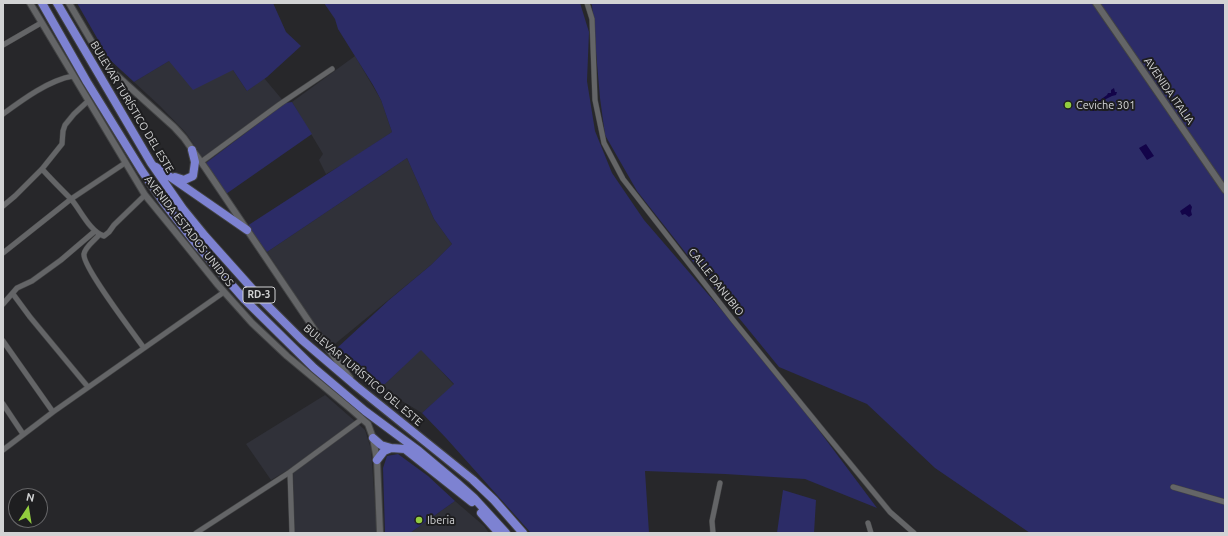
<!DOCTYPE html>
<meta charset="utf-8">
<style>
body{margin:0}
#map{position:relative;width:1228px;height:536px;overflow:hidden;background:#27272a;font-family:Ubuntu,sans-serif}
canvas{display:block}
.frame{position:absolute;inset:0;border:4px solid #d2d3d4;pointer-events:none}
.north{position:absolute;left:8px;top:488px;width:40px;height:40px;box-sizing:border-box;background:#1e1e20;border:1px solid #666668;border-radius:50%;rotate:12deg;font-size:11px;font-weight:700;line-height:16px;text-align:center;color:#d2d3d4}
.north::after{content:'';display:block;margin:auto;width:14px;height:18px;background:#92cd3e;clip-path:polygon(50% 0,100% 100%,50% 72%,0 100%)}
</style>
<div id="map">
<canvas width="1228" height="536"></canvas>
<div class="frame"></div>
<div class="north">N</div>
</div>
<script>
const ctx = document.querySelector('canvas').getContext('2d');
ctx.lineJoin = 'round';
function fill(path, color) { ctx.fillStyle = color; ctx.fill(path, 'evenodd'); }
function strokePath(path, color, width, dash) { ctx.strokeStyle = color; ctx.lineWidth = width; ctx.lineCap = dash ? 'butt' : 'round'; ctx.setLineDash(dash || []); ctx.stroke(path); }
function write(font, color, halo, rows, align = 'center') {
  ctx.font = font + ' Ubuntu,sans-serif'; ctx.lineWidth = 4; ctx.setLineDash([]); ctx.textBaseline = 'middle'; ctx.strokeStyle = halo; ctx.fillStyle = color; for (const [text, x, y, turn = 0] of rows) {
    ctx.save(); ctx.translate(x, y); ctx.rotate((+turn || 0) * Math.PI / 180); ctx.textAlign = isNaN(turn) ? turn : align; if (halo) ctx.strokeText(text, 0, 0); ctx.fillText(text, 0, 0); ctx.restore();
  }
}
const built = new Path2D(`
 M355 56 381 100 392 132 347 162 326 174 319 160 323 154 292 102Z
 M169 61 233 70 247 91 264 78 285 103 206 163 186 133 160 106 134 82Z
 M407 158 434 219 452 244 431 265 330 348 267 252Z
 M421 349 454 385 422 413 374 384H385Z
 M325 395 365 430 371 449 377 533H294L293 467 271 480 246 444Z
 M455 501 484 526 489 533H410Z`);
const green = new Path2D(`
 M77 3H273L286 32 301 46 267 77 247 91 233 70 193 90 169 61 134 82 109 59Z
 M324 3H580L589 32 587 81 595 131 612 173 644 220 776 373 877 508 805 479 725 474 645 471 649 533H531L446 438 422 413 454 384 421 350 385 384H374L336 349 389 300 431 265 452 244 434 219 407 158 267 252 247 226 392 132 381 100 373 85 338 29 335 19Z
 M590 3H1225V533H1030L935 468 867 404 779 367 685 252 637 191 605 135 600 98 592 5Z
 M292 102 312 134 226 194 206 163 285 103Z
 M398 454 428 476 455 501 410 533H385L383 468 387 456Z
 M783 490 816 500 814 533H777Z`);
const water = new Path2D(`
 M1114 88 1115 92H1117L1116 95 1112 96 1102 101 1101 104 1098 105 1094 111H1091L1088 108 1082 106 1083 102 1086 105 1091 103 1093 105V102L1098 100H1100L1107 95 1108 93H1111V90Z
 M1146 144 1154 156 1147 160 1139 148Z
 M1190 204 1192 207 1191 211 1192 215 1189 217 1185 214 1182 215 1180 211Z`);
const minor = new Path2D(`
 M587 3 592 19 595 100 604 143 623 179 733 320 825 433 890 512 914 533
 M3 45 41 23
 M3 114C22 100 49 80 73 76
 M201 162 280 104 332 69
 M42 169C51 179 61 189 71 199 80 209 90 232 104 236L109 232 114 225 145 195
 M3 206 15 196 42 169 62 144 63 131 65 125 74 114 88 101
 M99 235C95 240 85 247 84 254 82 266 134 334 144 348
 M3 253 71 199 125 163
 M13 294 30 317 88 387
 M3 304 17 288 32 281 61 260 95 231
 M3 341 53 412
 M3 404 23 434
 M3 450 53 412 224 292
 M290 472 292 533
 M1173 487 1225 502
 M868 523 871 533
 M196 533 290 472 362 419
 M713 533 712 521 720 483`);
const tertiary = new Path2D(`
 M30 3 145 195 172 228 218 285 252 323 287 356 352 410 368 424 373 438 377 460 380 533
 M69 3 103 61 114 73 174 127 184 138 206 169 316 332 350 378
 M1096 3 1225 190`);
const trunk = new Path2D(`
 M42 3 87 82 142 171 164 203 197 245 245 300 314 368 365 411 419 451 456 482 474 498 506 533
 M57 3 151 163 183 209 205 236 264 302 302 340 356 386 473 480 494 500 523 533
 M156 167 247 230
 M175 177 184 180 193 176 195 162 192 150
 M373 438 381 445 391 448
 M377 460 384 451 391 448 405 449 472 502
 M481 513 499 533`);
const markers = [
 [1068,105,4,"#92cd3e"],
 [419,520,4,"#92cd3e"]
];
const shields = [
 [259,295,32]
];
const shieldNames = [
 ["RD-3",259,295]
];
const streetNames = [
 ["AVENIDA ITALIA",1169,91,55],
 ["BULEVAR TURÍSTICO DEL ESTE",132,107,59],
 ["AVENIDA ESTADOS UNIDOS",189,231,52],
 ["CALLE DANUBIO",716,282,52],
 ["BULEVAR TURÍSTICO DEL ESTE",363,375,40]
];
const poiNames = [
 ["Ceviche 301",1076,105],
 ["Iberia",427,520]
];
fill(built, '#303139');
fill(green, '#2c2c67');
fill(water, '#130449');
strokePath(minor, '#424344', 6);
strokePath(tertiary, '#424344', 8);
strokePath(trunk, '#424344', 10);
strokePath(minor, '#646567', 5);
strokePath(tertiary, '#646567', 6);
strokePath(trunk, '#7d82d2', 8);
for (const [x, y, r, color] of markers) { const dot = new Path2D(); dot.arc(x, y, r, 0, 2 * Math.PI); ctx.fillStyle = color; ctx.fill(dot); strokePath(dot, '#1e1e20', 1.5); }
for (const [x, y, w] of shields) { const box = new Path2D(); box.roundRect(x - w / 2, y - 8, w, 16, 3); ctx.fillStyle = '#1e1e20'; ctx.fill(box); strokePath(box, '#d2d3d4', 1); }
write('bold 10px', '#d2d3d4', null, shieldNames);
write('11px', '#d2d3d4', '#1e1e20', streetNames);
write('11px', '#d2d3d4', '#1e1e20', poiNames, 'left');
</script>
